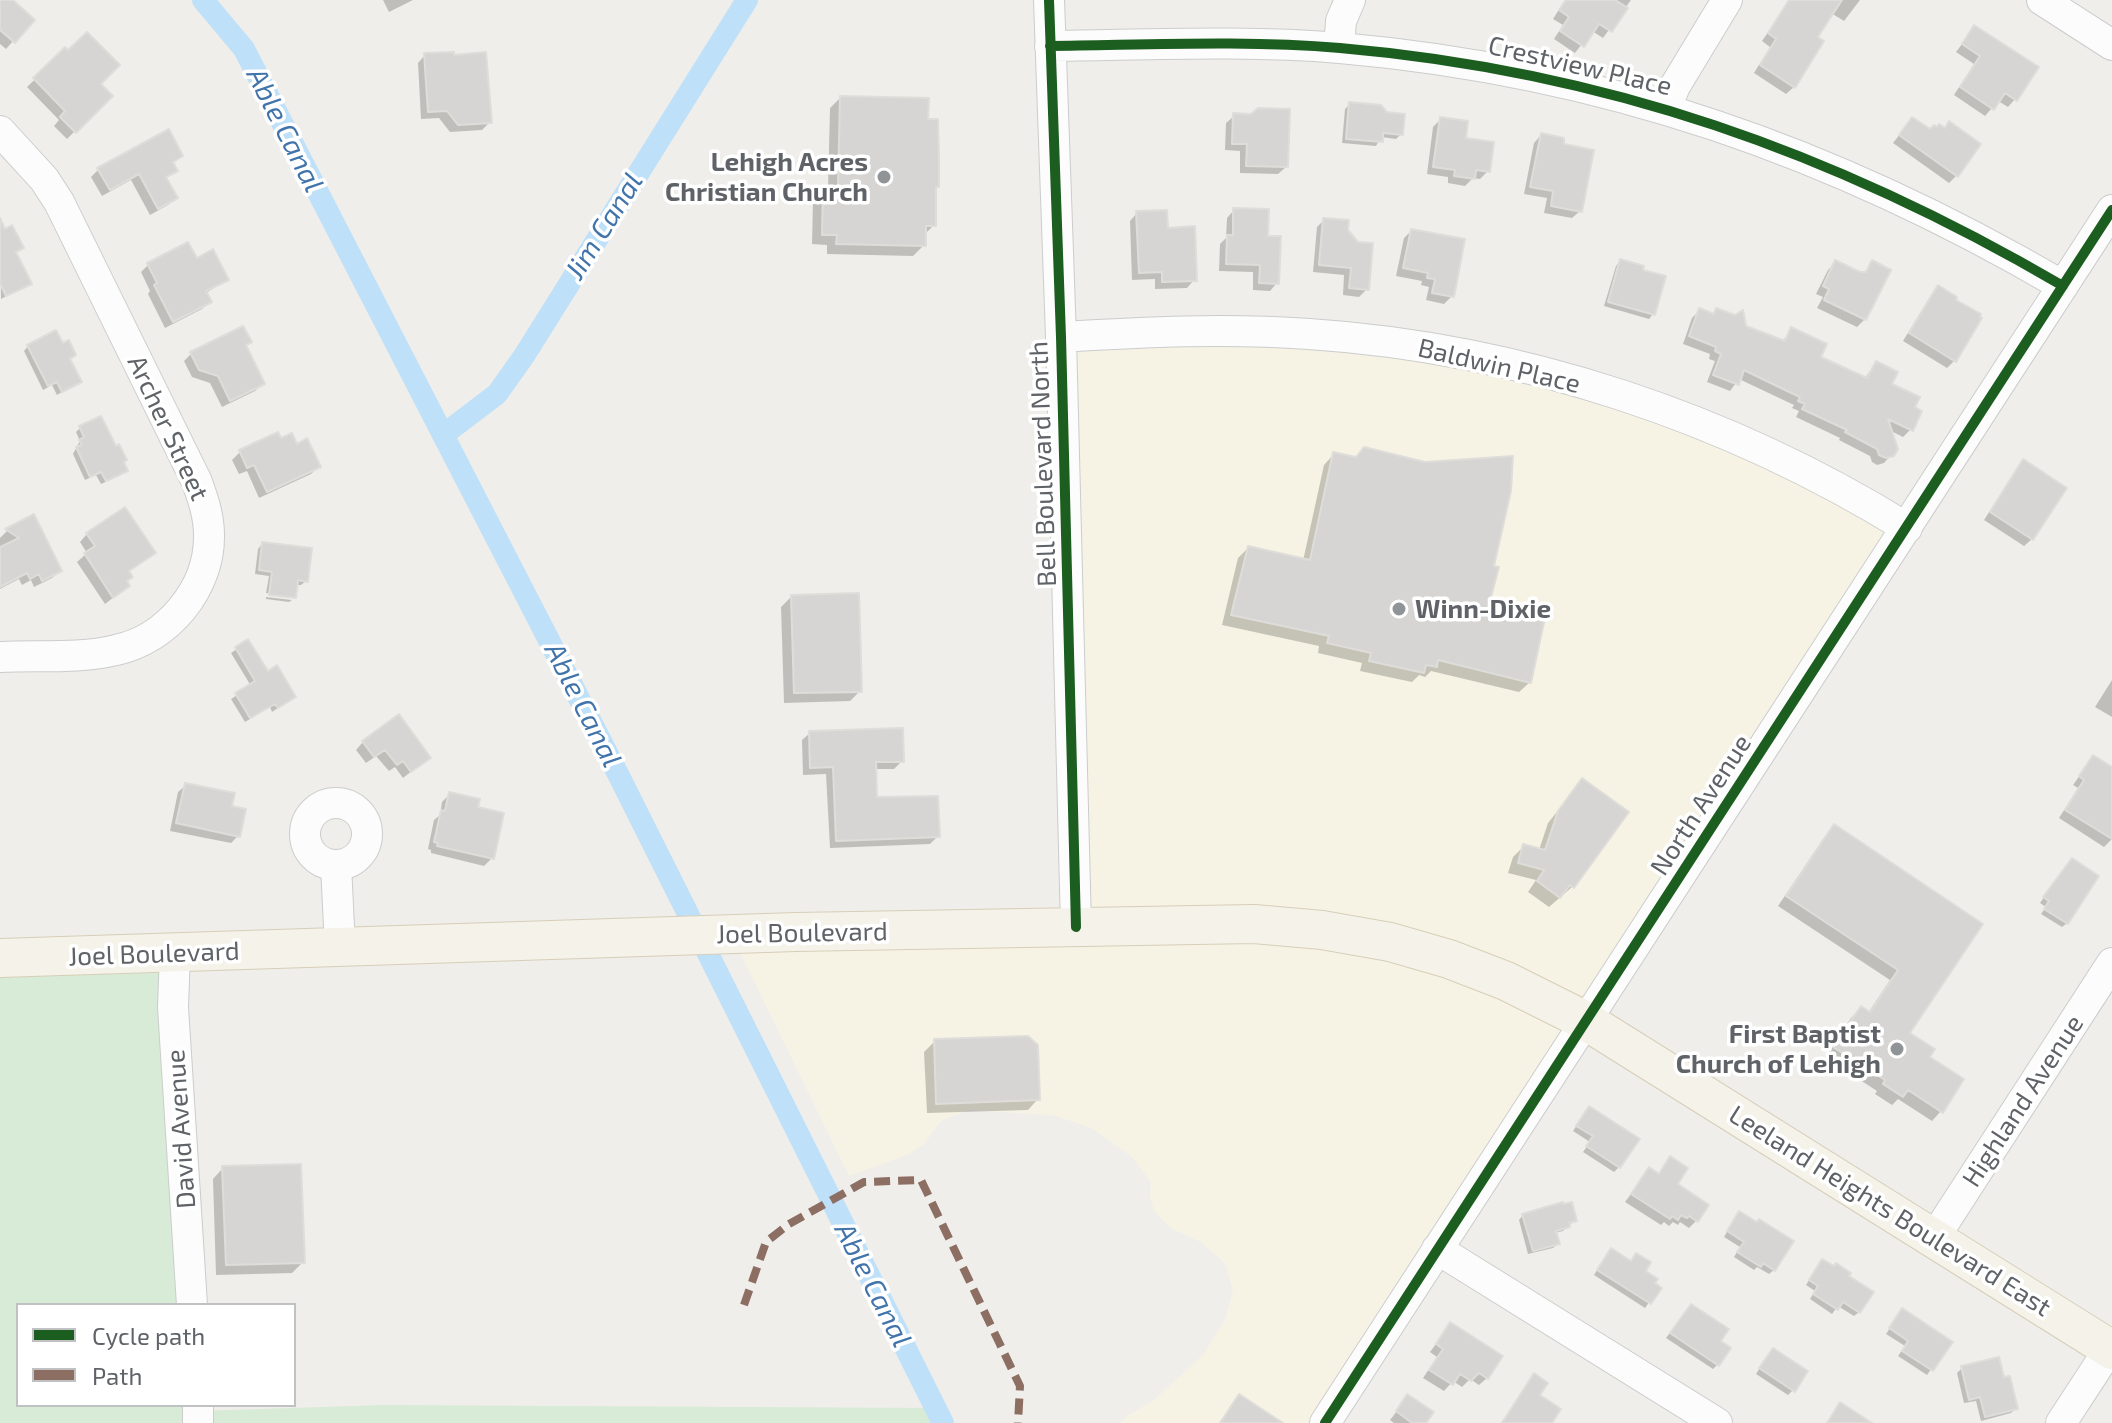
<!DOCTYPE html>
<style>
body{margin:0}
#map{position:relative;width:2112px;height:1423px;overflow:hidden;background:#efeeea;font-family:"Exo 2",sans-serif}
canvas{display:block}
.legend{position:absolute;left:16px;top:1303px;width:280px;height:104px;box-sizing:border-box;background:#fff;border:2px solid #bfc1c3;margin:0;padding:10px 14px;list-style:none;font-size:24px;color:#5f6368}
.legend li{display:flex;align-items:center;gap:16px;height:40px}
.legend b{width:40px;border:2px solid #bfc1c3}
</style>
<div id="map">
<canvas width="2112" height="1423"></canvas>
<ul class="legend">
<li><b style="height:10px;background:#1b5e20"></b>Cycle path</li>
<li><b style="height:10px;background:#8d6e63"></b>Path</li>
</ul>
</div>
<script>
const ctx = document.querySelector('canvas').getContext('2d');
ctx.lineJoin = 'round';
function fill(path, color) { ctx.fillStyle = color; ctx.fill(path, 'evenodd'); }
function strokePath(path, color, width, dash) { ctx.strokeStyle = color; ctx.lineWidth = width; ctx.lineCap = dash ? 'butt' : 'round'; ctx.setLineDash(dash || []); ctx.stroke(path); }
function write(font, color, halo, rows, align = 'center') {
  ctx.font = font + ' "Exo 2",sans-serif'; ctx.lineWidth = 7; ctx.setLineDash([]); ctx.textBaseline = 'middle'; ctx.strokeStyle = halo; ctx.fillStyle = color; for (const [text, x, y, turn = 0] of rows) {
    ctx.save(); ctx.translate(x, y); ctx.rotate((+turn || 0) * Math.PI / 180); ctx.textAlign = isNaN(turn) ? turn : align; if (halo) ctx.strokeText(text, 0, 0); ctx.fillText(text, 0, 0); ctx.restore();
  }
}
const commercial = new Path2D(`
 M1072 328 1504 354 1902 516 1593 1010 1511 969 1088 915Z
 M1252 936 1445 971 1579 1031 1319 1423H1121L1126 1417 1154 1400 1203 1355 1225 1320 1233 1291 1225 1263 1201 1242 1172 1229 1155 1212 1150 1198 1151 1182 1132 1157 1092 1128 1052 1115 968 1110 941 1121 924 1144 909 1154 849 1176 737 946Z`);
const green = new Path2D(`
 M163 965 181 1305H18V1405H186L187 1423H0V971Z
 M383 1405 935 1408 943 1423H198V1411Z`);
const shadow = new Path2D(`
 M0 0H10L32 20 6 49 0 44Z
 M383 0H413L389 12Z
 M1565 0H1631L1603 38 1592 31 1575 53 1554 39 1563 25 1553 19Z
 M1790 0H1860L1844 21 1831 13 1815 37 1794 87 1786 94 1754 73 1770 47 1762 41Z
 M1975 27 2015 99 2008 107 1998 101 1985 116 1954 95 1974 64 1956 52Z
 M65 50 110 96 67 139 54 126 59 120 27 87Z
 M484 54 490 122 482 130 450 132 439 118 421 119 418 63 425 55Z
 M840 98 926 121 934 189V225L924 235V245L913 256 827 254V245L812 244 813 200 824 189H828L830 108Z
 M1350 104 1401 134 1396 139 1381 137 1376 146 1342 143 1345 109Z
 M1234 116 1286 167 1278 174 1240 173V151L1225 150 1226 123Z
 M1441 119 1463 139 1488 171 1480 179 1473 178 1465 186 1448 183V177L1427 174 1433 127Z
 M1912 119 1956 176 1949 183 1893 143Z
 M1541 135 1580 211 1572 218 1544 213 1547 198 1524 194 1534 143Z
 M181 156 172 164 175 170 165 179 176 198 168 205 150 215 131 180 102 196 91 177 99 169Z
 M1234 210 1266 238 1277 283 1270 291 1253 290V272L1219 271 1220 244 1226 238 1227 218Z
 M1137 213 1166 230 1194 280 1187 288 1155 289V279L1132 280 1130 221Z
 M1324 220 1346 231 1367 289 1359 297 1343 295 1344 275 1313 272 1317 227Z
 M1411 231 1452 296 1444 304 1426 300 1429 287 1421 285 1422 281 1396 276 1404 238Z
 M0 233 21 248 15 253 29 283 1 299Z
 M196 260 227 279 205 294 209 302 202 309 165 328 148 294 150 291 141 272 148 265Z
 M1620 261 1653 314 1649 319 1604 306 1616 266Z
 M1836 262 1863 274 1872 263 1865 319 1857 327 1817 308 1823 297 1816 294 1828 270Z
 M1938 288 1953 300 1954 361 1947 368 1903 341 1931 295Z
 M1700 310 1712 315 1717 311 1745 328 1782 342 1792 329 1818 358 1864 379 1876 363 1889 385 1912 408 1911 429 1903 437 1889 430 1892 454 1884 463 1877 465 1872 462 1870 456 1839 440 1840 438 1796 417 1799 411 1792 408 1794 405 1739 379 1730 391 1707 382 1715 361 1709 359 1710 354 1683 344 1692 318Z
 M249 342 245 347 263 383 255 391 222 407 210 383 192 377 184 361 191 354Z
 M62 345 74 355 69 360 79 382 57 395 52 385 43 390 24 351 28 346Z
 M80 428 122 462 126 470 121 475 101 484 96 475 85 480 73 454 80 441 76 432Z
 M277 435 280 440 296 446 318 467 311 474 259 498 247 471 239 474 232 460 240 452Z
 M1334 454 1492 567 1488 603 1530 682 1519 692 1431 671 1425 677 1419 675 1412 682 1360 671 1362 663 1318 653 1319 646 1222 625 1238 558 1248 548 1303 561 1324 465Z
 M2023 462 2032 539 2024 546 1984 520 2016 470Z
 M34 517 60 571 52 578 34 587 31 580 22 585 19 579 0 589V538L8 530Z
 M87 534 153 553 127 573 125 582 128 586 105 604 77 562 87 553 80 542Z
 M262 544 306 581 301 585H296L293 598V596L266 593 269 576 255 574 258 549Z
 M266 597 292 600 289 602 266 599Z
 M791 597 860 691 850 701 784 703 781 607Z
 M247 642 267 673 294 697 272 712 270 707 245 722 231 699 251 686 231 653Z
 M2112 680V717L2095 707Z
 M810 733 902 761 894 769H874L875 799 938 836 930 844 830 848 826 774 803 775 802 740Z
 M363 742 428 758 403 778 395 767 389 771 376 756 366 763 356 750Z
 M2093 757 2112 770V839L2104 847 2059 818 2078 788 2073 785Z
 M1582 781 1626 813 1572 887 1549 907 1528 892 1536 880 1508 873 1513 857 1523 847 1539 850 1548 823Z
 M186 785 230 807 238 836 231 843 170 831 178 792Z
 M450 794 476 808 492 858 484 866 431 853V850L428 849 434 820 440 815 442 802Z
 M1834 827 1980 924 1907 1034 1927 1058 1941 1111 1932 1121 1898 1099 1892 1105 1875 1094 1877 1091 1825 1057 1851 1018 1861 1008 1868 1013 1890 980 1778 906 1825 836Z
 M2061 873 2067 923 2062 927 2041 914 2046 907 2040 903Z
 M935 1041 1038 1099 1028 1110 927 1113 924 1052Z
 M1585 1113 1619 1167 1614 1172 1583 1152 1590 1142 1573 1131Z
 M1670 1159 1675 1185 1696 1221 1689 1228 1680 1222 1678 1225 1673 1222 1669 1226 1664 1222 1661 1225 1625 1202 1649 1170 1657 1175Z
 M223 1168 303 1262 292 1273 216 1275 213 1179Z
 M1523 1215 1575 1220 1563 1231 1555 1233 1558 1244 1553 1248 1528 1254 1519 1220Z
 M1735 1218 1774 1270 1769 1274 1757 1267 1754 1270 1734 1257 1740 1247 1724 1237Z
 M1636 1255 1643 1271 1659 1288 1645 1308 1594 1275 1606 1256 1630 1263Z
 M1818 1266 1859 1312 1854 1316 1838 1306 1832 1314 1810 1299 1815 1291 1806 1285Z
 M1686 1311 1719 1342 1718 1364 1713 1369 1666 1338Z
 M1898 1316 1950 1342 1927 1375 1898 1356 1905 1346 1886 1334Z
 M1450 1325 1487 1378 1479 1385 1470 1379 1462 1387 1453 1381 1444 1391 1423 1378 1437 1357 1430 1352Z
 M1768 1355 1793 1390 1788 1395 1756 1374Z
 M1962 1368 2003 1379 2016 1409 2011 1413 1981 1421 1976 1401 1964 1403 1957 1373Z
 M1534 1376 1537 1396 1550 1423H1501Z
 M1408 1397 1424 1423H1394L1390 1420Z`);
const canal = new Path2D(`
 M203 0 244 49 619 776 943 1423
 M443 435 497 394 524 356 747 0`);
const building = new Path2D(`
 M0 0H13L35 20 15 43 0 30Z
 M1566 0H1615L1628 8 1612 32 1599 24 1584 47 1560 31 1569 17 1559 10Z
 M1789 0H1842L1818 37 1824 41 1795 88 1760 65 1776 39 1768 33Z
 M1974 25 2039 67 2017 101 2005 93 1994 110 1960 87 1980 56 1962 44Z
 M87 32 120 65 101 84 113 96 76 133 60 117 65 111 33 78 65 47 68 50Z
 M454 52V55L486 52 492 123 458 125 447 111 428 112 424 53Z
 M840 96 929 98 928 119H938L939 158V187H936V226H926V246L836 244 837 235H822L823 187 838 188Z
 M1349 102 1381 105 1387 112 1405 114 1403 135 1383 133V142L1346 139Z
 M1258 108 1290 109 1288 167 1246 166 1247 144H1232L1233 113 1251 114Z
 M1440 117 1468 121 1466 138 1494 142 1490 172 1476 170 1475 179 1454 176 1455 170 1433 167Z
 M1912 117 1930 129 1934 125 1937 127 1939 124 1945 128 1949 121 1981 144 1958 177 1899 135Z
 M169 129 183 156 173 162 178 171 166 177 178 198 158 209 139 174 110 190 97 168Z
 M1541 133 1564 138V144L1594 150 1582 212 1551 206 1553 191 1530 187Z
 M1233 208 1269 209 1268 236H1281L1279 284 1259 283 1260 265 1226 264 1227 235H1233Z
 M1167 210 1168 228 1195 226 1197 281 1162 282V272L1139 273 1136 211Z
 M0 218 5 229 12 225 24 248 16 252 32 284 6 296 0 283Z
 M1323 218 1349 220 1348 230 1358 242 1373 243 1369 290 1349 288 1351 268 1319 265Z
 M1411 229 1465 239 1454 297 1432 293 1435 279 1427 278 1428 273 1403 268Z
 M188 242 197 258 213 249 229 280 206 291 212 302 173 322 154 285 157 283 147 263Z
 M1620 259 1644 266 1643 270 1666 276 1655 315 1608 302Z
 M1835 260 1860 272H1866L1872 260 1891 270 1866 320 1824 300 1829 289 1823 286Z
 M1938 285 1957 297 1956 300 1981 314 1980 317 1982 318 1956 362 1909 333Z
 M1699 308 1714 314 1716 308 1735 315 1743 310 1746 326 1785 341 1791 327 1827 344 1821 357 1867 378 1876 361 1898 372 1892 384 1920 397 1915 407 1922 411 1913 431 1888 419 1898 449 1894 456 1886 458 1879 455 1877 449 1845 432 1847 430 1802 409 1805 404 1798 401 1800 397 1785 390 1744 370 1739 385 1713 375 1721 354 1715 351 1716 347 1689 336Z
 M243 326 252 342 246 345 265 384 230 401 218 376 199 370 190 352Z
 M56 330 63 343 69 340 76 355 70 359 82 382 62 392 57 382 48 386 27 345Z
 M101 416 116 446 119 444 127 460 124 462 128 471 106 481 101 472 90 477 76 447 82 445 79 440 84 437 79 426Z
 M278 432 281 438 292 433 297 444 307 438 321 467 267 492 254 465 247 468 239 450Z
 M1364 447 1425 462 1513 456 1511 491 1494 566 1499 567 1490 601 1546 613 1531 683 1438 660 1437 667 1426 665 1424 673 1369 661 1371 653 1327 643 1329 636 1231 615 1248 546 1310 560 1333 452 1356 457Z
 M2023 459 2067 488 2033 540 1990 512Z
 M125 507 156 553 129 571 133 577 127 581 130 586 113 598 84 553 95 546 86 533Z
 M34 514 62 571 42 581 39 574 30 579 27 573 0 587V547L19 538 5 529Z
 M262 542 312 548 308 582 298 580 296 598 269 595 272 572 259 570Z
 M859 593 862 692 794 693 791 595Z
 M248 639 268 671 277 665 296 697 278 708 275 704 250 718 235 693 255 681 235 647Z
 M399 714 431 758 411 772 403 761 397 765 385 750 374 757 362 741Z
 M903 728 904 762H876L877 797 938 796 940 837 836 841 833 767 810 768 809 731Z
 M2093 755 2112 767V839L2065 810 2084 780 2079 776Z
 M1582 778 1629 812 1574 888 1570 885 1560 898 1537 881 1544 870 1518 863 1523 844 1545 850 1558 811Z
 M185 783 235 793 232 806 246 809 240 837 176 823Z
 M449 792 480 799 478 807 504 813 494 859 437 846 438 843 434 842 441 810 445 811Z
 M1834 824 1983 924 1910 1033 1935 1049 1930 1057 1964 1079 1943 1113 1908 1090 1903 1097 1883 1084 1885 1080 1833 1047 1861 1006 1870 1012 1898 970 1786 896Z
 M2072 858 2099 876 2068 924 2044 909 2049 901 2043 897Z
 M1028 1036 1038 1045 1040 1100 936 1104 934 1039Z
 M1589 1106 1640 1139 1620 1168 1586 1146 1593 1136 1576 1126Z
 M1670 1156 1688 1168 1678 1184 1709 1205 1698 1222 1689 1216 1687 1218 1681 1215 1678 1220 1672 1216 1670 1219 1631 1194 1649 1167 1659 1174Z
 M301 1164 305 1263 226 1265 222 1166Z
 M1563 1202 1564 1204 1572 1202 1577 1221 1569 1223 1570 1227 1556 1231 1560 1244 1533 1251 1522 1214Z
 M1739 1211 1757 1222 1759 1219 1794 1241 1775 1271 1763 1263 1761 1267 1737 1252 1744 1242 1727 1231Z
 M1611 1248 1631 1261 1636 1253 1651 1262 1646 1271 1658 1279 1655 1283 1662 1288 1651 1304 1597 1270Z
 M1822 1259 1834 1266 1836 1263 1851 1273 1849 1276 1874 1292 1860 1313 1843 1302 1838 1310 1813 1294 1818 1286 1809 1280Z
 M1691 1304 1729 1329 1721 1341 1731 1348 1719 1366 1670 1333Z
 M1902 1308 1953 1342 1933 1371 1902 1351 1908 1341 1889 1328Z
 M1450 1322 1503 1356 1488 1379 1479 1373 1471 1381 1460 1374 1453 1385 1429 1370 1443 1349 1436 1344Z
 M1773 1348 1808 1371 1795 1392 1759 1368Z
 M1999 1357 2004 1377 2010 1376 2018 1409 1985 1417 1980 1397 1969 1400 1961 1366Z
 M1534 1373 1548 1383 1540 1395 1561 1409 1552 1423H1502Z
 M1239 1394 1283 1423H1220Z
 M1407 1394 1434 1412 1426 1423H1412L1396 1411Z
 M1840 1402 1872 1423H1827Z`);
const minor = new Path2D(`
 M1049 0 1061 337 1076 927
 M2042 0 2112 45
 M1050 46C1147 45 1244 40 1340 48 1605 71 1834 152 2063 286
 M1339 48 1341 21 1350 0
 M1666 108 1675 86 1727 0
 M0 131 44 179 59 202 197 482C203 499 209 516 209 535 210 588 168 639 116 650 79 659 38 655 0 657
 M1061 337C1144 332 1226 328 1309 334 1520 348 1728 417 1907 528
 M305 834a31 31 0 1 1 62 0a31 31 0 1 1-62 0Z
 M336 865 340 948
 M175 953 173 1007 192 1305
 M1934 1238 2112 963
 M1437 1249 1717 1423
 M198 1423V1405
 M1325 1423 2112 210
 M2061 1423 2110 1348`);
const major = new Path2D(`
 M0 958 796 932 1254 924 1322 930 1390 942 1449 959 1506 981 1586 1021 2112 1350`);
const quiet = new Path2D(`
 M744 1305 766 1242 789 1224 864 1182 921 1180 1020 1386 1018 1423`);
const cycleway = new Path2D(`
 M1049 0 1061 337 1076 927
 M1050 46C1147 45 1244 40 1340 48 1605 71 1834 152 2063 286
 M1325 1423 2112 210`);
const markers = [
 [884,177,8,"#919496"],
 [1399,609,8,"#919496"],
 [1897,1049,8,"#919496"]
];
const streetNames = [
 ["Crestview Place",1580,66,13],
 ["Baldwin Place",1499,366,13],
 ["Archer Street",168,428,65],
 ["Bell Boulevard North",1043,464,-92],
 ["North Avenue",1701,805,-57],
 ["Joel Boulevard",802,933,-1],
 ["Joel Boulevard",154,954,-2],
 ["Highland Avenue",2023,1101,-57],
 ["David Avenue",181,1129,-94],
 ["Leeland Heights Boulevard East",1890,1211,32]
];
const poiNames = [
 ["Lehigh Acres",868,162],
 ["Christian Church",868,192],
 ["Winn-Dixie",1415,609,"left"],
 ["First Baptist",1881,1034],
 ["Church of Lehigh",1881,1064]
];
const waterNames = [
 ["Able Canal",285,130,63],
 ["Jim Canal",604,226,-58],
 ["Able Canal",583,705,63],
 ["Able Canal",873,1285,63]
];
fill(commercial, '#f7f3e4');
fill(green, '#d8ebd6');
fill(shadow, '#0003');
strokePath(canal, '#bfe0f9', 22);
fill(building, '#d6d5d3');
strokePath(building, '#deddd9', 2);
strokePath(minor, '#cbcccc', 32);
strokePath(major, '#d7ceb8', 40);
strokePath(minor, '#fdfcfc', 30);
strokePath(major, '#f4f2e9', 38);
strokePath(quiet, '#8d6e63', 8, [16, 8]);
strokePath(cycleway, '#1b5e20', 10);
for (const [x, y, r, color] of markers) { const dot = new Path2D(); dot.arc(x, y, r, 0, 2 * Math.PI); ctx.fillStyle = color; ctx.fill(dot); strokePath(dot, '#fff', 3); }
write('26px', '#5f6368', '#fff', streetNames);
write('bold 26px', '#5f6368', '#fff', poiNames, 'right');
write('italic 28px', '#4174aa', '#fff', waterNames);
</script>
